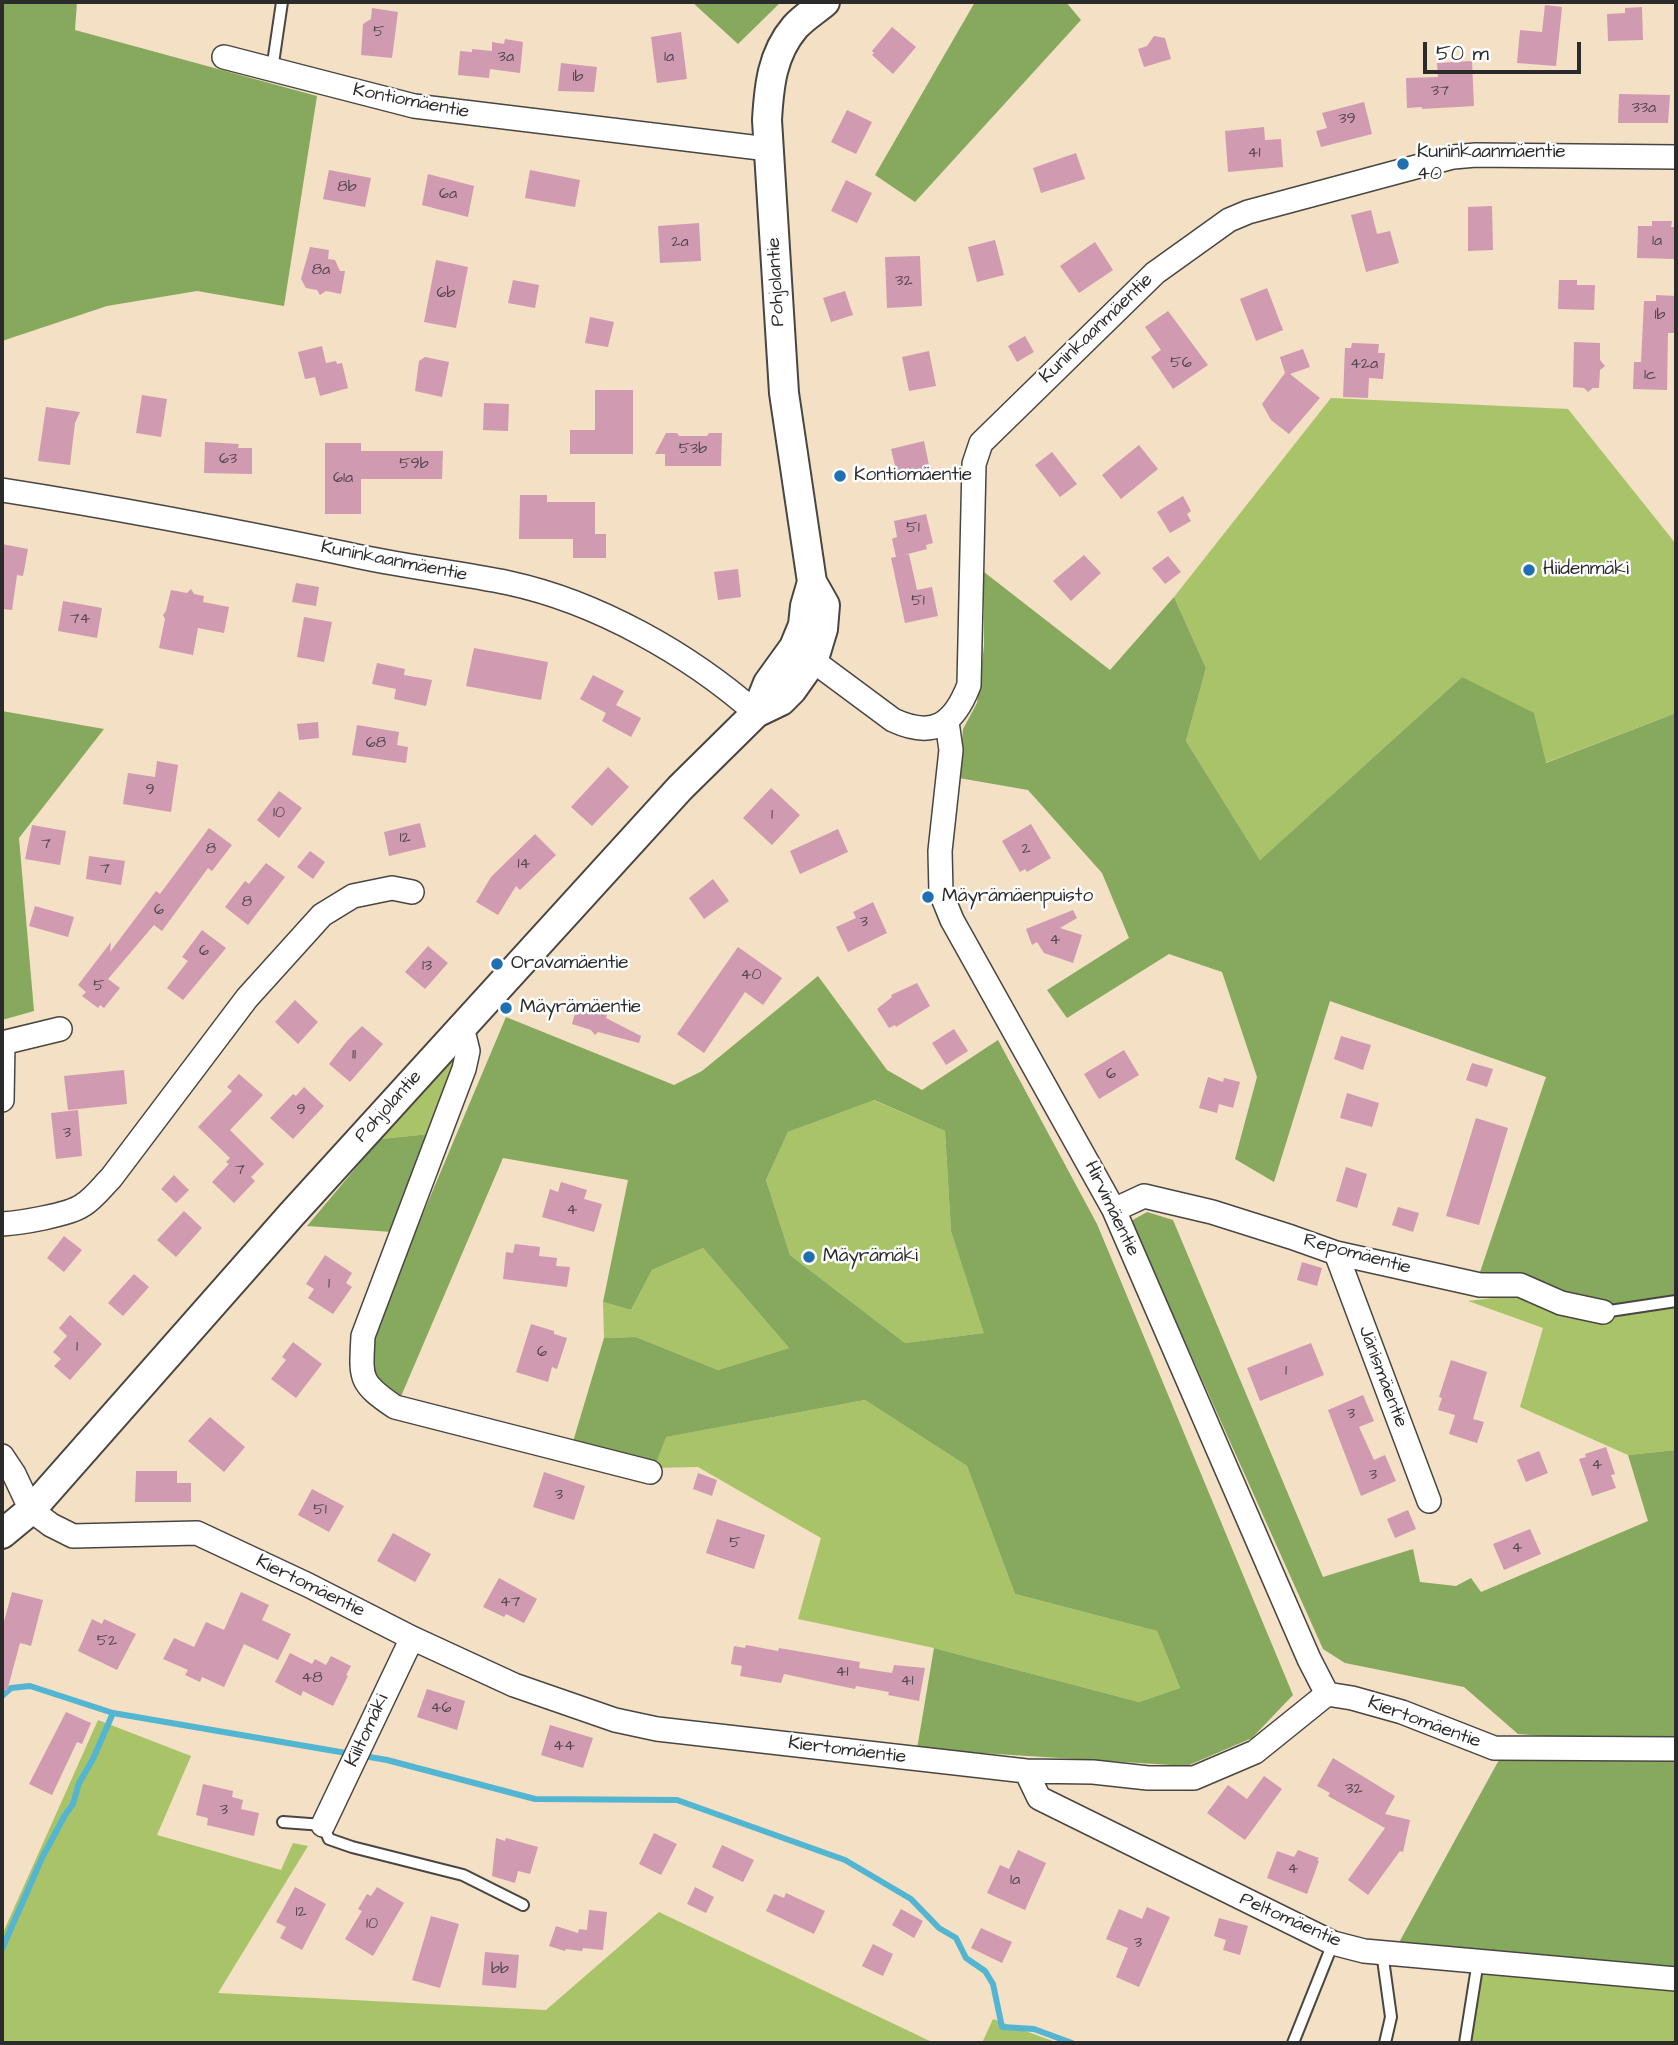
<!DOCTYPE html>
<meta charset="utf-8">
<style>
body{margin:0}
#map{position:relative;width:1678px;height:2045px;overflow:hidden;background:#f3e0c5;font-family:"Architects Daughter",sans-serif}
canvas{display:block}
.frame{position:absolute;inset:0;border:4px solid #2b2b2b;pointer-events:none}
.scale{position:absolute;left:1423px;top:42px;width:158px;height:32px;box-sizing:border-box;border:4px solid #2b2b2b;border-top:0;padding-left:9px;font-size:21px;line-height:24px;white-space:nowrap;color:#2b2b2b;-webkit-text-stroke:5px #fff;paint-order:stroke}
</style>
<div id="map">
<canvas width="1678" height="2045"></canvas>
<div class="frame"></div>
<div class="scale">50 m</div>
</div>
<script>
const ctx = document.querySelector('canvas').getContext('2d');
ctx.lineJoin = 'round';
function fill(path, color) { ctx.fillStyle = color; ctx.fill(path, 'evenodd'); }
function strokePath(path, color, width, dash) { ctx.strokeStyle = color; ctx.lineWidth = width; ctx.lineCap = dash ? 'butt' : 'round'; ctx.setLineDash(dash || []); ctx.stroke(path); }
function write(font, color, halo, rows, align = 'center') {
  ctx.font = font + ' "Architects Daughter",sans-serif'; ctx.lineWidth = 5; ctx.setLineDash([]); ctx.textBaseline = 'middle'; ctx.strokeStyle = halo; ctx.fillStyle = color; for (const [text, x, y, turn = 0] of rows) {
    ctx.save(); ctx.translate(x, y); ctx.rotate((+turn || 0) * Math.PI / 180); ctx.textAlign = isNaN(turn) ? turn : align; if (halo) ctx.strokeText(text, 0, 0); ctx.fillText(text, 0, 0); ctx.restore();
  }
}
const green = new Path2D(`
 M1331 398 1568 409 1676 544V713L1545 763 1462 677 1260 860 1186 741 1206 668 1174 597Z
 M451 1061 459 1062 430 1134 380 1139Z
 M873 1100 945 1131 951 1231 985 1333 905 1343 790 1255 766 1180 788 1132Z
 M703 1248 789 1348 718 1370 636 1337 604 1338 603 1302 631 1310 652 1270Z
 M1517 1295 1676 1299V1450L1628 1455 1520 1407 1543 1328 1468 1301Z
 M865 1400 967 1466 1015 1594 1157 1631 1180 1688 1139 1702 934 1648 798 1619 821 1538 698 1467 654 1468 665 1437Z
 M98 1720 191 1756 157 1835 281 1870 293 1843 308 1846 218 1993 546 2010 659 1912 934 2043H2V1935Z
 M1482 1968 1676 1987 1674 2043H1470Z
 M993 2019 1058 2043H982Z`);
const forest = new Path2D(`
 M2 2H77L75 30 317 96 284 306 197 291 107 306 2 341Z
 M692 2H781L738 44Z
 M975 2H1066L1081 20 915 202 875 175Z
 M984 572 1110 670 1174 597 1206 668 1186 741 1260 860 1462 677 1534 713 1546 763 1676 713V1299L1614 1310 1479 1275 1546 1077 1330 1001 1274 1182 1235 1159 1257 1077 1222 972 1169 954 1067 1018 1047 990 1129 938 1102 873 1028 790 959 778 963 729 977 703 984 646Z
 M2 711 104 729 19 838 34 1011 2 1020Z
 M818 976 887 1070 922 1090 998 1040 1097 1224 1293 1695 1252 1738 1187 1766 917 1749 934 1648 1139 1702 1180 1688 1157 1631 1015 1594 967 1466 865 1400 666 1437 654 1468 572 1445 604 1338 636 1337 718 1370 789 1348 703 1248 652 1270 631 1310 603 1302 628 1180 503 1158 399 1401C366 1377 370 1375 371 1337L506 1017 674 1085 702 1071ZM874 1100 945 1131 951 1231 984 1333 905 1343 790 1255 766 1180 788 1132Z
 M430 1134 392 1232 307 1226 380 1139Z
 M1147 1212 1173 1220 1323 1577 1413 1549 1420 1582 1456 1586 1471 1578 1481 1592 1648 1521 1628 1455 1676 1450V1738L1624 1742 1518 1734 1464 1687 1345 1663 1323 1649 1131 1221Z
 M1676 1757V1974L1396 1948 1500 1758Z`);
const stream = new Path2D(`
 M2 1696 11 1688 30 1686 113 1713 387 1760 535 1799 677 1800 845 1860 911 1899 939 1928 956 1938 966 1958 985 1971 993 1984 1002 2027 1034 2029 1072 2043
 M2 1949 42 1858 65 1815 73 1804 79 1783 93 1759 113 1713`);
const building = new Path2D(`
 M1545 5 1562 7 1556 66 1517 63 1520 30 1542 32Z
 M1642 7 1643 40 1608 41 1607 14 1625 13V8Z
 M372 8 398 12 392 58 361 55 363 24 371 19Z
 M892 27 916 47 893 74 872 55 874 53 872 51Z
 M681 32 687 79 657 83 651 37Z
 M1154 36 1165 38 1171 59 1144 67 1138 49 1147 46Z
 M505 39 523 42 520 73 490 69 489 78 458 75 460 51 472 52V49L492 51V42L504 44Z
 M1472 61 1474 106 1422 109V107L1407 108 1406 78 1438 77 1437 63Z
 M561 63 597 67 594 92 558 91Z
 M1619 94 1670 95 1668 123H1618Z
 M1364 102 1372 134 1321 147 1316 131 1327 128 1322 113Z
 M847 110 872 122 856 154 831 142Z
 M1264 127 1265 140 1281 139 1283 167 1228 172 1225 131Z
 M1076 153 1085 179 1041 193 1033 168Z
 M329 170 371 178 365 207 323 199Z
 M530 170 580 180 575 207 525 198Z
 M428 174 474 186 468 217 422 205Z
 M846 180 872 193 857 223 831 211Z
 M1492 206 1493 250 1468 251V207Z
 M1371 210 1377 234 1390 231 1399 263 1366 272 1351 215Z
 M1652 221H1672L1671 227H1676V259L1637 258 1638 226H1652Z
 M699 223 701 261 660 263 658 226Z
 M995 240 1004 275 977 282 968 247Z
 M1095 242 1113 270 1079 293 1060 266Z
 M310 247 329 250 328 259 335 260 340 271H345L341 294 326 291 320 295 317 290 306 288 301 279Z
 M920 256 922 306 887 308 885 257Z
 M436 260 468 267 456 328 424 322Z
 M513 280 539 285 535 308 508 303Z
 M1559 280H1577V285H1595L1594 310 1558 309Z
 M1267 288 1283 330 1256 341 1240 299Z
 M845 291 853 315 831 322 823 298Z
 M1656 295 1676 296V333H1668L1667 390 1633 389 1634 362H1641L1644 301H1656Z
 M1168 311 1208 365 1173 389 1151 357 1161 350 1145 327Z
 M590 317 614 322 608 347 585 343Z
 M1025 336 1034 352 1017 362 1008 346Z
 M1574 342 1600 343V360L1605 366 1600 370 1599 388H1593L1588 392 1584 388 1573 387Z
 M1352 343 1379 344 1378 353H1385L1383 379 1369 378 1368 398 1343 397 1345 348H1351Z
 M322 346 326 363 336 361 337 364 342 363 348 388 320 396 315 377 305 379 298 352Z
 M1303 349 1310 367 1290 374 1320 398 1289 434 1271 420 1262 404 1285 373 1280 357Z
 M929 351 936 386 909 391 902 357Z
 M425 357 449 362 442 397 415 391 419 361Z
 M595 390H633V454H570V430H595Z
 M142 395 167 399 161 437 136 433Z
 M484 403 509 404 508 431 483 430Z
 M46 407 80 412 75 423 70 465 38 461Z
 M666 433H677L679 436H707L709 433H722L721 466H665V454H655Z
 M924 441 930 470 898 478 891 449Z
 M205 442 239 444 238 448H252V474L204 473Z
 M325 443H361V451H443L442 479H361V514H325Z
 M1139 445 1158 469 1121 499 1102 475Z
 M1052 452 1077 484 1060 497 1035 465Z
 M520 495H547V502H595V534H606V558H573V539H519Z
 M1183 496 1191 511 1187 514 1191 521 1170 533 1157 512Z
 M926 514 933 543 926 545 927 549 896 557 892 539 897 537 894 521Z
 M2 544 28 549 23 576 17 575 12 610 2 609Z
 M909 554 917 590 932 587 938 616 905 623 891 558Z
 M1084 555 1101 573 1071 601 1053 581Z
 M1168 556 1181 572 1165 584 1152 568Z
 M738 569 741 597 718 600 714 572Z
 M296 583 319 587 316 606 292 602Z
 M191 589 194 594 204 596 203 602 229 607 224 633 198 628 193 655 159 648 165 619 163 615 166 611 171 590 187 593Z
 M63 601 102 608 97 638 58 631Z
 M304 617 332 622 324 662 297 657Z
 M474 648 548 662 541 700 466 686Z
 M377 663 405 669 404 675 432 680 426 706 394 699 396 689 372 684Z
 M593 675 624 691 616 705 641 718 631 737 602 721 606 713 580 699Z
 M318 722 319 738 299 740 297 724Z
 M357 725 399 732 397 745 408 747 406 763 352 755Z
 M157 761 178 765 171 812 123 804 128 773 155 777Z
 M608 767 629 787 592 826 571 807Z
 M771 788 800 815 772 845 743 818Z
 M279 791 302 808 279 838 257 820Z
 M420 823 426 847 389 856 384 832Z
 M1031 824 1051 858 1027 872 1025 869 1020 872 1002 841Z
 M32 825 66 831 60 865 25 859Z
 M209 828 232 845 212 871 208 868 162 931 154 925 108 979 120 988 104 1008 100 1005 98 1008 82 996 86 992 78 985 111 942 110 952 156 891 160 894Z
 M838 829 848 852 800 874 790 851Z
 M535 834 556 855 520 890 516 886 498 915 476 902 491 877Z
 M310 851 325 862 313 879 297 867Z
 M89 856 125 861 121 885 86 879Z
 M266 863 285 877 248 925 225 907 245 881 249 884Z
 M713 879 729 901 704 919 689 898Z
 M873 902 887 933 848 952 836 927 856 918 853 912Z
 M35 906 74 917 68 937 29 926Z
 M1073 910 1077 918 1060 928 1082 935 1073 963 1044 953 1037 942 1032 945 1026 929Z
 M202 930 226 948 183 1000 167 988 188 961 182 957Z
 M428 946 448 963 425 989 405 972Z
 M738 947 782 978 763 1005 745 992 704 1053 677 1034Z
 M917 983 930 1006 896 1027 895 1025 889 1028 877 1009 892 997 891 995Z
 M295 1000 318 1022 298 1044 275 1022Z
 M578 1003 608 1011 606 1018 641 1036 639 1043 598 1032 595 1035 591 1030 572 1024Z
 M362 1026 383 1044 350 1082 329 1064 347 1041Z
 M954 1029 968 1051 946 1065 932 1043Z
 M1341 1036 1371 1045 1363 1070 1334 1059Z
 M1124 1050 1139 1075 1099 1099 1084 1074Z
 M1472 1063 1493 1069 1487 1087 1466 1080Z
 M124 1070 127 1104 68 1110 64 1076Z
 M239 1074 263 1095 230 1130 264 1164 251 1177 255 1181 234 1203 212 1182 229 1164 226 1162 230 1158 198 1127 232 1091 227 1087Z
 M1208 1077 1223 1082 1224 1078 1240 1082 1233 1108 1219 1104 1217 1113 1199 1108Z
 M304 1087 324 1106 293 1139 270 1118 293 1094 296 1096Z
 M1347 1093 1379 1103 1372 1127 1340 1118Z
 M78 1110 82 1156 56 1159 51 1113Z
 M1476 1118 1508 1128 1479 1225 1446 1216Z
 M1346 1167 1367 1174 1357 1208 1336 1201Z
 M174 1175 189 1190 176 1203 161 1189Z
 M561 1182 587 1190 584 1199 602 1204 594 1232 542 1217 550 1189 558 1192Z
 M1398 1207 1419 1213 1413 1232 1392 1225Z
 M184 1211 202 1228 176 1257 157 1240Z
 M64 1236 82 1250 64 1272 47 1258Z
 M515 1244 540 1247 539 1256 557 1258 556 1266 570 1267 567 1287 503 1279 506 1252 513 1253Z
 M325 1255 352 1273 346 1283 352 1287 333 1314 308 1298 314 1289 306 1284Z
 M1302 1262 1322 1268 1317 1286 1297 1280Z
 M134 1274 149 1287 123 1316 108 1303Z
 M70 1315 102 1344 70 1380 54 1366 61 1359 53 1352 67 1336 59 1328Z
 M531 1324 554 1331V1334L567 1338 557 1369 552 1367 548 1382 516 1372Z
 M293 1342 322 1364 296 1398 271 1379 286 1360 282 1357Z
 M1311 1343 1324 1375 1260 1401 1247 1368Z
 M1451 1360 1487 1372 1473 1419 1484 1422 1477 1443 1449 1434 1455 1415 1438 1410 1442 1398 1439 1397Z
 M1363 1395 1374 1421 1359 1427 1374 1460 1385 1455 1396 1481 1361 1496 1328 1410Z
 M210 1417 245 1447 224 1472 188 1441Z
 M1606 1447 1615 1474 1611 1475 1616 1488 1592 1496 1579 1459 1586 1457 1585 1454Z
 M1539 1451 1548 1473 1526 1482 1517 1460Z
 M136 1471H177V1483H191V1502H135Z
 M544 1472 585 1486 574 1520 533 1507Z
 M698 1473 717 1480 712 1496 693 1489Z
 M312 1489 344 1506 329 1532 298 1515Z
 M1408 1510 1416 1529 1395 1538 1387 1519Z
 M717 1519 765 1535 754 1569 706 1553Z
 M1530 1529 1541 1554 1504 1570 1493 1544Z
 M393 1533 431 1554 415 1582 377 1561Z
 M499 1578 537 1599 524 1623 506 1614 504 1617 483 1607Z
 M12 1592 43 1600 31 1646 20 1643 7 1691 2 1690V1629Z
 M241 1592 269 1605 262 1620 291 1634 278 1660 244 1644 224 1687 202 1677 200 1682 185 1675 188 1670 163 1659 174 1638 194 1647 206 1622 224 1630Z
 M92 1619 102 1624 104 1619 136 1634 117 1670 78 1651Z
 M746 1645 778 1651 779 1648 860 1662 859 1668 892 1673 894 1665 925 1668 919 1701 888 1695 889 1692 856 1686 855 1689 784 1674 781 1683 740 1676 742 1666 731 1664 734 1646 745 1648Z
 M290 1653 312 1664 315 1659 326 1665 331 1656 351 1666 346 1675 348 1676 333 1706 303 1691 301 1696 275 1682Z
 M427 1689 465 1701 457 1730 417 1717Z
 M66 1712 91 1723 82 1744 77 1742 52 1795 29 1784Z
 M550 1725 593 1738 583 1768 541 1755Z
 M1333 1758 1395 1796 1385 1814 1410 1820 1403 1852 1400 1851 1368 1895 1348 1880 1385 1828 1328 1796 1330 1793 1317 1786Z
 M1264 1776 1282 1789 1245 1840 1207 1813 1228 1785 1247 1799Z
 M203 1784 233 1791 232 1797 243 1800 241 1809 259 1813 254 1836 207 1825 208 1818 196 1815Z
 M654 1833 677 1844 661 1875 639 1864Z
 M496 1838 505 1841 506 1838 538 1847 530 1874 518 1871 515 1883 492 1876Z
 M722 1845 754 1860 743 1882 712 1867Z
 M1018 1850 1046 1863 1025 1910 987 1893 1000 1865 1009 1869Z
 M1298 1850 1319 1858 1317 1860 1319 1861 1307 1894 1267 1878 1277 1851 1294 1857Z
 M295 1887 326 1904 302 1950 280 1938 286 1927 276 1922Z
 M377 1887 404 1903 373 1956 345 1939 362 1911 358 1909 367 1894 371 1896Z
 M695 1887 714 1897 706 1913 687 1904Z
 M786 1893 825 1911 814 1934 766 1911 774 1894 784 1898Z
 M1147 1907 1170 1917 1139 1987 1116 1977 1128 1948 1106 1939 1119 1909 1142 1919Z
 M901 1909 923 1921 914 1938 892 1925Z
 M589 1910 607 1912 603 1950 583 1948 582 1951 566 1949 565 1951 549 1946 556 1926 578 1933 579 1929 587 1930Z
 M431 1916 459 1924 440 1988 412 1980Z
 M1219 1918 1248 1926 1240 1955 1223 1950 1226 1940 1214 1936Z
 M981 1928 1012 1942 1002 1963 971 1948Z
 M873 1944 893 1954 883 1976 862 1966Z
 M485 1952 519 1955 516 1988 482 1985Z`);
const service = new Path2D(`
 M272 70 282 2
 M1603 1312 1676 1301
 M283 1822 323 1825 329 1839 352 1847 463 1875 523 1905
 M1382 1952 1391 2017 1385 2043
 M1293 2043 1333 1943
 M1465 2043 1478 1961`);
const minor = new Path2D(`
 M224 57 414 106 768 149
 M2 490C117 508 232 530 347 554 400 566 455 572 509 583 597 602 689 654 756 713
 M800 651 893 720C934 739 954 724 969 685L974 464 981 443 1155 273 1229 220 1248 212 1453 157 1476 155 1676 157
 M947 722 951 750 940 851 941 893 952 920 1114 1210 1309 1659 1327 1694
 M462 1027 468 1051 464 1069 363 1336C361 1378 358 1382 395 1407L650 1472
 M2 1043 60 1029
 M2 1100 3 1043
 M1114 1210 1144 1196 1212 1212 1291 1237 1336 1253 1480 1285H1520L1561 1303 1603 1312
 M2 1224C20 1223 69 1215 83 1205 94 1198 102 1187 111 1178L247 998 322 915 353 896 392 888 412 892
 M1336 1253 1429 1501
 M2 1456 14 1474 31 1510 51 1525 73 1536 197 1533 308 1585 412 1638 514 1685 615 1720 657 1729 1026 1771 1093 1772 1148 1778H1194L1255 1752 1327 1694 1352 1698 1402 1712 1494 1748 1676 1749
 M1026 1771 1039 1798 1333 1943 1364 1951 1676 1979
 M323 1825 412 1638`);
const tertiary = new Path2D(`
 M756 713 768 683 794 647 803 625 805 606 812 582
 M2 1534 31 1510 292 1214 680 788 756 713 781 701 792 690 814 659 823 629 825 605 812 582 784 393 767 120C769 86 772 54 795 27 804 17 816 10 825 2`);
const markers = [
 [1403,164,7,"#1f6fb2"],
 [840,476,7,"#1f6fb2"],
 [1529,570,7,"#1f6fb2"],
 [928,897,7,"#1f6fb2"],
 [497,964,7,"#1f6fb2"],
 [506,1008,7,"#1f6fb2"],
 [809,1257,7,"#1f6fb2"]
];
const numberNames = [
 ["5",379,33],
 ["3a",506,58],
 ["1a",669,58],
 ["1b",578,78],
 ["37",1440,92],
 ["33a",1644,109],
 ["39",1347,120],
 ["41",1254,154],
 ["8b",347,188],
 ["6a",448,195],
 ["1a",1657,242],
 ["2a",680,243],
 ["8a",321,271],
 ["32",904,282],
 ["6b",446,294],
 ["1b",1660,316],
 ["56",1181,364],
 ["42a",1364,365],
 ["1c",1650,376],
 ["53b",693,450],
 ["63",228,460],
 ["59b",414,465],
 ["61a",343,479],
 ["51",913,529],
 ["51",918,602],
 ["74",80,620],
 ["68",376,744],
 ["9",150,791],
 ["10",279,814],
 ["1",772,816],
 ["12",405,839],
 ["7",46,845],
 ["8",211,850],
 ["2",1026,850],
 ["14",524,865],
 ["7",105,870],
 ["8",247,903],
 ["6",159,911],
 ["3",864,923],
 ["4",1055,941],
 ["6",204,952],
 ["13",427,967],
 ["40",751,976],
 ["5",99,987],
 ["11",354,1056],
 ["6",1111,1075],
 ["9",301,1111],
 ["3",67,1134],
 ["7",240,1171],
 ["4",572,1211],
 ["1",329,1285],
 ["1",77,1348],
 ["6",542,1353],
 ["1",1286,1372],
 ["3",1351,1415],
 ["4",1597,1466],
 ["3",1373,1476],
 ["3",559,1496],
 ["51",320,1511],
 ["5",735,1544],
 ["4",1517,1549],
 ["47",510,1603],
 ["52",107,1642],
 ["41",842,1673],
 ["48",312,1679],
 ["41",907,1682],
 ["46",441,1709],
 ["44",564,1747],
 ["32",1354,1790],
 ["3",224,1811],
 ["4",1293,1870],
 ["1a",1015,1881],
 ["12",301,1913],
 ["10",372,1925],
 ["3",1138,1944],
 ["bb",500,1970]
];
const streetNames = [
 ["Kontiomäentie",411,102,11],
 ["Pohjolantie",777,282,-93],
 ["Kuninkaanmäentie",1097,329,-44],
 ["Kuninkaanmäentie",394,562,11],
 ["Pohjolantie",389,1107,-48],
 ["Hirvimäentie",1111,1209,64],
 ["Repomäentie",1357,1255,15],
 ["Jänismäentie",1382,1377,69],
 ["Kiertomäentie",310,1587,26],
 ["Kiertomäentie",1424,1723,20],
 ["Kiiltomäki",368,1731,-65],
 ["Kiertomäentie",847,1751,7],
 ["Peltomäentie",1290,1921,24]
];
const poiNames = [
 ["Kuninkaanmäentie",1417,153],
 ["40",1417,175],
 ["Kontiomäentie",854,476],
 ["Hiidenmäki",1543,570],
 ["Mäyrämäenpuisto",942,897],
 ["Oravamäentie",511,964],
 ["Mäyrämäentie",520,1008],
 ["Mäyrämäki",823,1257]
];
fill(green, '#a9c369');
fill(forest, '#86a95d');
strokePath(stream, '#52b5d1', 6);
fill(building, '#d09ab1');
strokePath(service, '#494642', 14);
strokePath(minor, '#494642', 26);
strokePath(tertiary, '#494642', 32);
strokePath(service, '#fff', 10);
strokePath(minor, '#fff', 23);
strokePath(tertiary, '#fff', 28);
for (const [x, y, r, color] of markers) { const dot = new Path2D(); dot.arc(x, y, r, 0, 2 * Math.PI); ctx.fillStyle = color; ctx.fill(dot); strokePath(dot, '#fff', 2.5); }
write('16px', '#54474c', null, numberNames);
write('19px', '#2b2b2b', '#fff', streetNames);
write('19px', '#2b2b2b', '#fff', poiNames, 'left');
</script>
